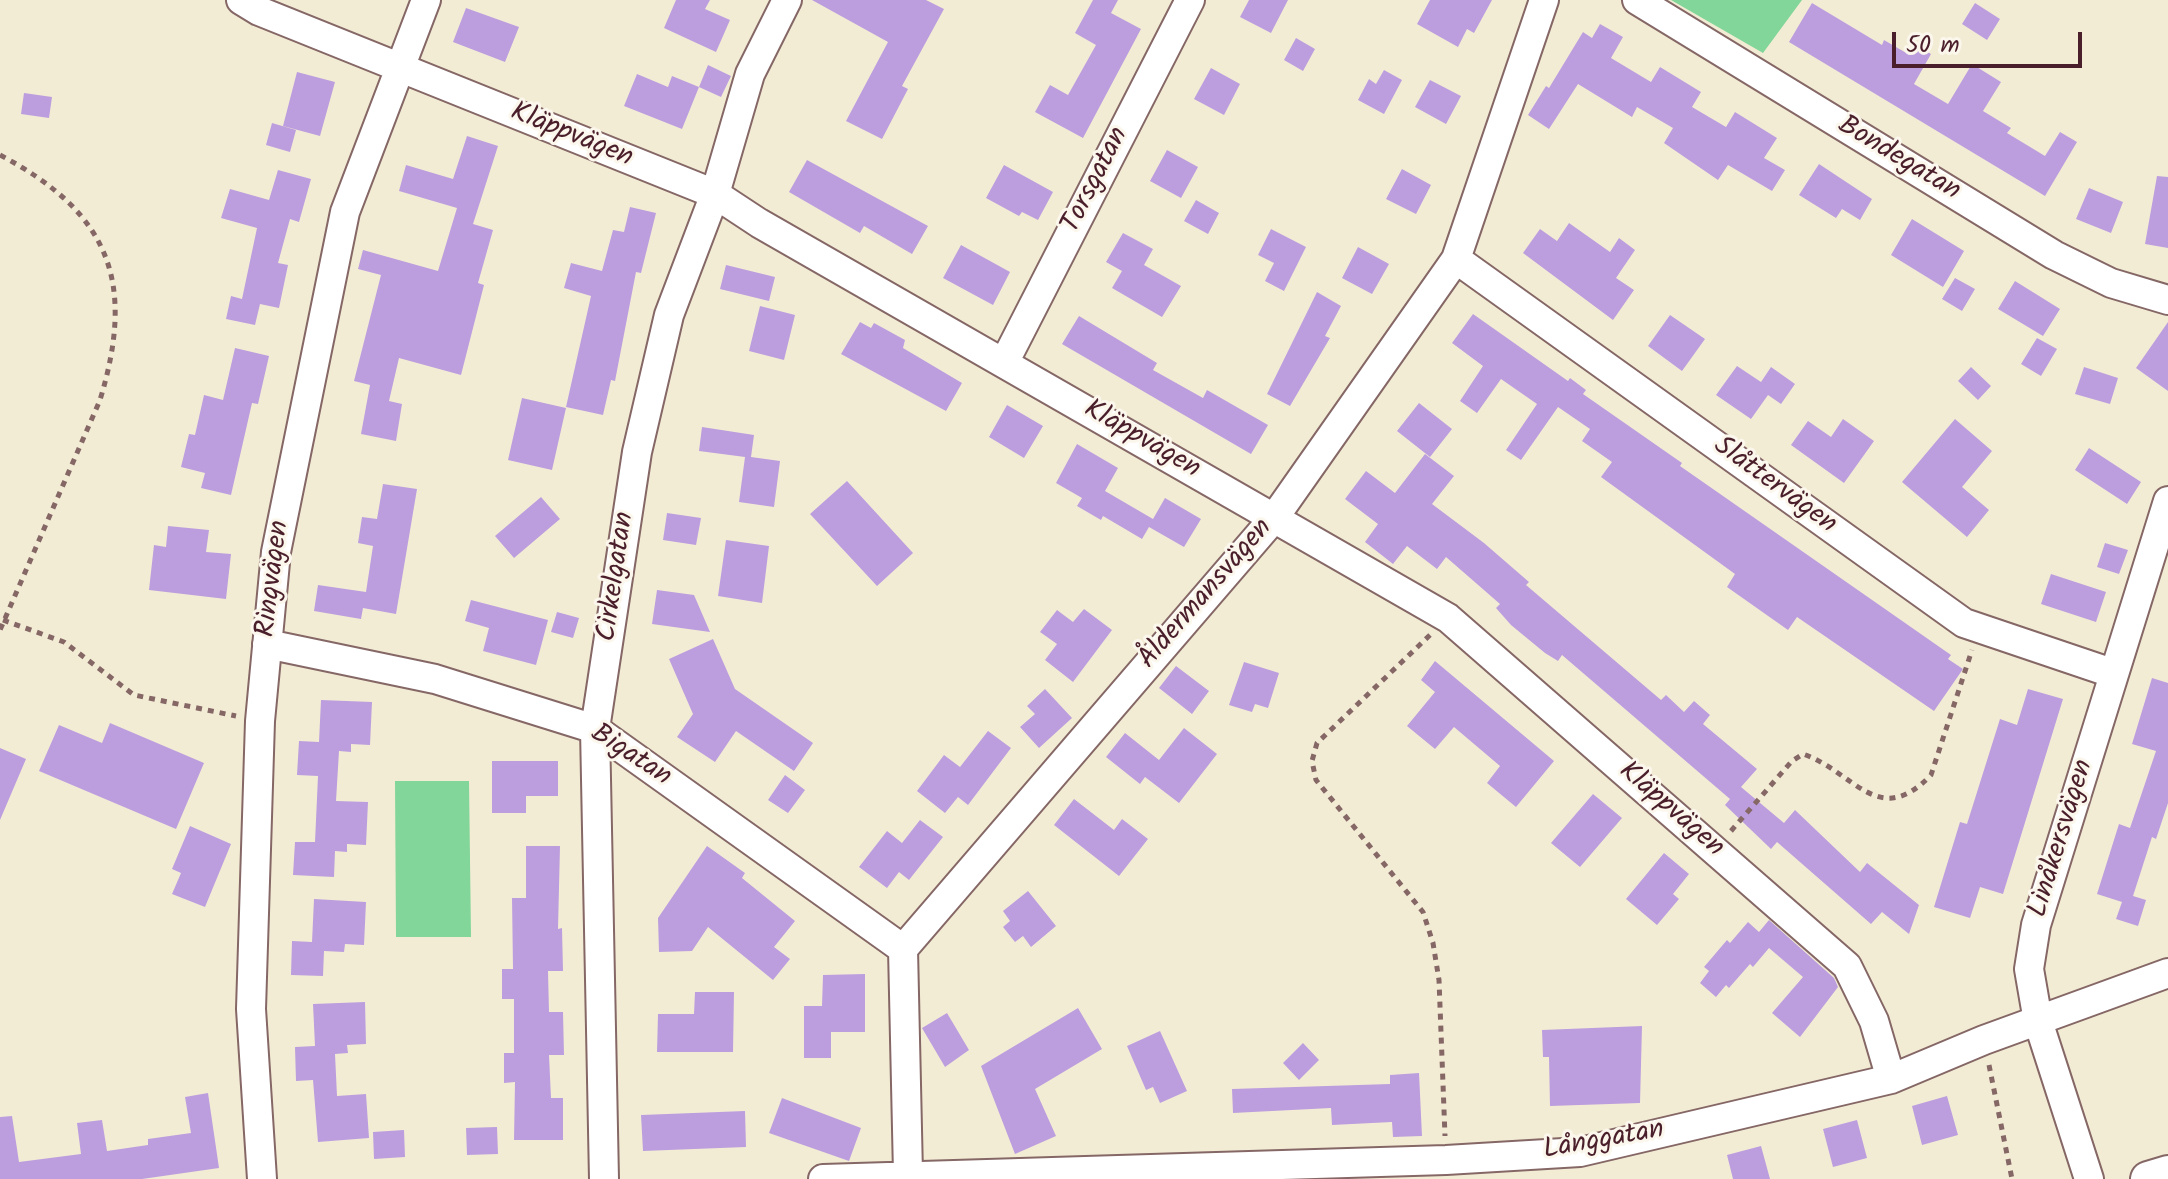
<!DOCTYPE html>
<meta charset="utf-8">
<style>
body{margin:0}
#map{position:relative;width:2168px;height:1179px;overflow:hidden;background:#f3ecd5;font-family:Kalam,sans-serif}
canvas{display:block}
.scale{position:absolute;left:1892px;top:32px;width:190px;height:36px;box-sizing:border-box;border:4px solid #4a1f2b;border-top:0;padding-left:10px;font-size:24px;line-height:28px;white-space:nowrap;color:#4a1f2b;-webkit-text-stroke:6px #fbf7ec;paint-order:stroke}
</style>
<div id="map">
<canvas width="2168" height="1179"></canvas>
<div class="scale">50 m</div>
</div>
<script>
const ctx = document.querySelector('canvas').getContext('2d');
ctx.lineJoin = 'round';
function fill(path, color) { ctx.fillStyle = color; ctx.fill(path, 'evenodd'); }
function strokePath(path, color, width, dash) { ctx.strokeStyle = color; ctx.lineWidth = width; ctx.lineCap = dash ? 'butt' : 'round'; ctx.setLineDash(dash || []); ctx.stroke(path); }
function write(font, color, halo, rows, align = 'center') {
  ctx.font = font + ' Kalam,sans-serif'; ctx.lineWidth = 6; ctx.setLineDash([]); ctx.textBaseline = 'middle'; ctx.strokeStyle = halo; ctx.fillStyle = color; for (const [text, x, y, turn = 0] of rows) {
    ctx.save(); ctx.translate(x, y); ctx.rotate((+turn || 0) * Math.PI / 180); ctx.textAlign = isNaN(turn) ? turn : align; if (halo) ctx.strokeText(text, 0, 0); ctx.fillText(text, 0, 0); ctx.restore();
  }
}
const green = new Path2D(`
 M1671 0H1802L1763 53Z
 M395 781H469L471 937H396Z`);
const building = new Path2D(`
 M676 0H710L705 9 730 20 716 52 664 28Z
 M812 0H926L944 9 902 86 908 89 882 139 846 121 888 42Z
 M1093 0H1118L1111 13 1141 29 1083 138 1035 112 1050 85 1068 95 1096 45 1075 33Z
 M1249 0H1288L1271 33 1240 17Z
 M1430 0H1492L1474 33 1467 29 1458 47 1417 24Z
 M1812 3 1882 45 1884 40 1908 54 1914 44 1931 54 1914 84 1948 104 1972 64 2001 82 1983 111 2011 128 2007 133 2045 156 2060 132 2077 142 2045 196 1789 42Z
 M1975 3 2000 19 1987 40 1962 24Z
 M466 8 519 27 505 62 453 42Z
 M1600 24 1623 37 1611 58 1651 82 1660 67 1701 92 1692 107 1726 127 1735 112 1777 138 1764 158 1785 170 1772 191 1728 165 1718 180 1664 143 1673 128 1637 107 1632 117 1578 84 1549 129 1528 115 1546 86 1549 88 1583 32 1592 38Z
 M1296 38 1315 49 1303 71 1284 60Z
 M708 65 731 76 721 97 699 87Z
 M1211 68 1240 84 1224 115 1194 99Z
 M1384 70 1402 80 1384 114 1358 100 1369 79 1376 84Z
 M297 72 335 82 320 136 283 126Z
 M637 74 668 87 672 76 699 87 682 129 624 106Z
 M1430 80 1461 96 1446 124 1415 107Z
 M24 93 52 97 49 118 21 114Z
 M272 123 296 130 290 152 266 145Z
 M467 136 498 146 473 224 493 230 478 283 484 285 461 375 399 358 389 401 402 404 396 441 361 434 370 385 354 381 381 275 358 269 363 250 438 271 457 208 399 191 406 165 453 179Z
 M1167 150 1198 167 1181 198 1150 181Z
 M807 160 928 226 912 254 864 226 860 233 789 192Z
 M1819 164 1872 199 1860 220 1842 209 1836 218 1799 195Z
 M1004 165 1053 192 1038 220 1022 212 1019 216 986 198Z
 M1402 169 1431 185 1416 214 1386 199Z
 M278 170 311 179 299 222 290 219 278 263 288 265 279 308 260 304 255 325 226 319 231 296 242 299 257 228 221 218 230 189 269 200Z
 M2157 176 2168 177V248L2145 244Z
 M2089 188 2123 202 2111 233 2076 219Z
 M1196 200 1219 213 1208 234 1184 221Z
 M630 207 656 213 641 273 636 272 615 381 611 380 603 415 566 407 591 296 564 288 571 263 602 271 613 230 624 232Z
 M1912 219 1964 251 1943 287 1891 255Z
 M1569 223 1610 252 1619 238 1635 250 1616 278 1634 290 1613 320 1523 253 1540 229 1557 241Z
 M1271 229 1306 247 1284 291 1265 281 1274 263 1258 255Z
 M1123 233 1153 249 1144 265 1181 286 1162 317 1112 288 1122 271 1106 262Z
 M961 245 1010 272 993 305 943 278Z
 M1358 247 1389 264 1372 294 1342 278Z
 M726 265 775 277 769 301 720 289Z
 M1955 278 1975 289 1962 311 1942 299Z
 M2015 281 2060 309 2043 336 1998 309Z
 M1317 292 1341 306 1325 336 1330 338 1290 406 1267 394Z
 M760 306 795 315 784 360 749 351Z
 M1473 314 1568 381 1570 378 1586 390 1583 394 1682 463 1680 466 1951 655 1948 659 1963 669 1934 711 1797 617 1788 630 1727 587 1735 574 1601 477 1612 462 1582 441 1590 429 1558 407 1521 460 1506 450 1537 404 1501 379 1477 413 1460 401 1483 366 1452 343Z
 M1670 315 1705 339 1682 371 1648 346Z
 M1079 316 1157 363 1153 370 1203 398 1207 390 1268 425 1251 454 1062 344Z
 M860 322 871 328 874 323 905 340 903 348 962 383 946 411 841 354Z
 M2168 322V391L2136 368Z
 M2037 338 2057 349 2041 376 2021 364Z
 M235 348 269 356 258 404 252 403 231 495 201 488 205 473 181 467 189 434 195 435 204 395 223 400Z
 M1737 366 1761 382 1771 367 1795 384 1781 404 1768 395 1751 419 1716 395Z
 M1971 367 1991 386 1978 400 1958 381Z
 M2084 367 2118 378 2110 404 2075 394Z
 M522 398 566 408 552 470 508 460Z
 M1419 403 1452 429 1430 457 1397 431Z
 M1007 405 1043 426 1024 458 989 437Z
 M1843 419 1874 441 1844 483 1791 445 1808 421 1831 437Z
 M1955 419 1992 451 1962 487 1989 510 1967 537 1902 482Z
 M702 427 754 435 751 457 780 461 774 507 739 502 745 457 699 451Z
 M1077 444 1118 468 1105 491 1153 519 1165 498 1201 519 1184 547 1149 527 1142 539 1103 516 1101 520 1077 506 1082 498 1056 483Z
 M2089 448 2141 482 2127 504 2075 470Z
 M1425 454 1454 476 1432 504 1484 543 1529 582 1526 585 1661 700 1666 695 1684 712 1694 701 1710 715 1703 724 1757 769 1741 787 1784 823 1795 810 1860 872 1867 863 1919 905 1909 934 1882 912 1871 924 1777 842 1771 849 1725 805 1730 799 1562 655 1558 661 1545 653 1511 625 1496 608 1500 604 1446 557 1437 569 1407 546 1393 564 1365 542 1378 524 1345 499 1366 471 1395 493Z
 M847 481 913 553 877 586 810 514Z
 M383 484 417 489 396 614 363 608 361 619 314 611 318 585 366 592 373 546 358 543 362 517 377 519Z
 M541 497 560 519 514 558 495 536Z
 M667 513 701 518 696 545 663 540Z
 M168 526 209 530 206 552 231 554 226 599 149 590 154 545 166 547Z
 M726 540 769 546 762 603 718 596Z
 M2105 543 2128 550 2119 574 2097 567Z
 M2051 574 2106 592 2096 622 2041 604Z
 M657 590 694 595 710 632 652 624Z
 M471 600 548 620 536 665 483 651 489 628 465 621Z
 M1084 609 1112 630 1073 682 1045 660 1057 644 1040 632 1057 610 1073 622Z
 M557 612 579 618 573 638 551 632Z
 M713 639 735 689 813 743 794 771 736 731 715 762 677 737 693 714 669 659Z
 M1435 661 1554 761 1516 807 1487 783 1500 766 1454 727 1435 749 1407 726 1435 692 1421 680Z
 M1244 662 1279 673 1268 708 1255 704 1252 712 1229 705Z
 M1176 666 1209 691 1192 714 1159 688Z
 M2152 678 2168 683V803L2156 839 2152 837 2133 896 2146 900 2138 926 2116 919 2122 902 2097 894 2119 824 2130 828 2156 751 2132 744Z
 M1045 689 1072 718 1039 748 1020 727 1035 714 1027 706Z
 M2028 689 2063 699 2003 894 1980 887 1970 918 1934 907 1960 822 1967 824 2000 719 2017 725Z
 M321 700 372 702 370 745 351 744V752L339 751 336 801 368 802 366 845 347 844V852L335 851 334 877 293 875 295 842H315L318 776 297 775 299 741 319 742Z
 M110 723 204 763 176 829 39 771 59 725 102 743Z
 M1184 728 1217 754 1179 803 1145 777 1140 784 1106 757 1125 733 1159 760Z
 M988 731 1011 748 968 805 958 797 945 813 917 791 944 755 960 767Z
 M0 748 26 759 0 820Z
 M492 761H558V796H526V813H492Z
 M785 775 805 790 788 813 768 800Z
 M1593 794 1622 818 1580 867 1551 843Z
 M1074 799 1114 830 1122 819 1148 839 1119 876 1054 825Z
 M920 820 943 837 909 880 899 872 887 888 859 867 887 831 902 843Z
 M190 826 231 844 205 907 172 894 181 873 172 869Z
 M526 846H560L558 929 562 928 563 971H548L549 1012H563L564 1055H549L551 1098H563V1140H514L515 1082 504 1083V1053H514V999H502V969H513L512 898H526Z
 M707 846 745 873 742 878 795 921 774 947 790 959 773 980 708 927 692 951 659 952 658 918Z
 M1664 853 1689 874 1673 894 1679 899 1657 925 1626 899Z
 M1028 891 1056 926 1031 947 1023 936 1015 942 1003 927 1010 921 1003 911Z
 M314 899 366 902 364 945 345 944 344 952 324 951 323 976 291 975 292 941 312 942Z
 M1769 920 1834 978 1838 987 1800 1037 1772 1013 1803 977 1769 948 1753 967 1750 964 1729 988 1726 985 1716 997 1700 983 1709 971 1704 967 1727 940 1730 943 1748 922 1759 932Z
 M865 974V1032H831V1058H804V1006H822L823 975Z
 M695 992H734L733 1052H657L658 1014H694Z
 M365 1002 366 1044 347 1045 348 1053 335 1054 337 1096 366 1094 369 1138 318 1142 313 1080 296 1081 295 1047 315 1046 313 1004Z
 M1078 1008 1102 1049 1035 1089 1056 1136 1015 1154 981 1066Z
 M947 1013 969 1050 945 1067 922 1028Z
 M1642 1026 1640 1103 1550 1106 1549 1057H1543L1542 1030Z
 M1160 1031 1187 1091 1160 1103 1153 1087 1146 1090 1127 1046Z
 M1303 1043 1319 1060 1299 1080 1283 1063Z
 M1419 1073 1422 1136 1393 1137 1392 1122 1332 1125 1331 1108 1233 1113 1232 1089 1390 1084V1075Z
 M208 1093 219 1168 142 1179H0V1117L12 1116 19 1162 81 1154 77 1123 102 1120 107 1151 148 1145V1139L191 1133 185 1097Z
 M1947 1096 1958 1135 1922 1145 1912 1106Z
 M782 1098 861 1128 849 1161 769 1133Z
 M745 1111 746 1147 643 1151 641 1115Z
 M1857 1120 1867 1158 1833 1167 1823 1129Z
 M497 1127 498 1154 467 1155 466 1128Z
 M404 1130 405 1157 374 1159 373 1132Z
 M1761 1146 1770 1179H1733L1727 1155Z`);
const path = new Path2D(`
 M0 155C110 213 136 282 100 400L0 630
 M3 620 64 642 134 695 236 716
 M1430 635 1317 743 1312 761 1316 780 1423 912 1433 943 1439 980 1445 1136
 M1731 831 1792 761 1803 754C1855 772 1878 830 1931 775L1972 650
 M1989 1065 2012 1179`);
const minor = new Path2D(`
 M241 0 259 11 715 194 759 223 1448 618 1847 966 1874 1021 1891 1079
 M1637 0 2054 255 2111 283 2168 300
 M1456 259 1964 623 2112 673
 M1004 363 1190 0
 M267 644 435 679 595 729 903 949
 M908 1174 903 949 1274 518 1456 259 1544 0
 M262 1179 251 1009 260 721 276 552 345 212 426 0
 M604 1179 595 729 637 452 669 315 715 194 750 74 787 0
 M823 1179 1446 1160 1580 1152 1891 1079 1984 1040 2168 973
 M2089 1179 2038 1021 2029 969 2036 925 2168 501`);
const tertiary = new Path2D(`
 M2148 1179 2168 1173`);
const streetNames = [
 ["Kläppvägen",571,137,22],
 ["Bondegatan",1898,160,31],
 ["Torsgatan",1097,181,-63],
 ["Kläppvägen",1141,441,30],
 ["Slåttervägen",1774,487,36],
 ["Cirkelgatan",618,577,-82],
 ["Ringvägen",275,579,-83],
 ["Åldermansvägen",1207,595,-49],
 ["Bigatan",630,757,33],
 ["Kläppvägen",1670,811,41],
 ["Linåkersvägen",2063,839,-73],
 ["Långgatan",1604,1142,-10]
];
fill(green, '#82d699');
fill(building, '#bc9ede');
strokePath(minor, '#856766', 32);
strokePath(tertiary, '#856766', 38);
strokePath(path, '#856766', 5, [6, 6]);
strokePath(minor, '#fff', 28);
strokePath(tertiary, '#fff', 34);
write('28px', '#4a1f2b', '#fbf7ec', streetNames);
</script>
